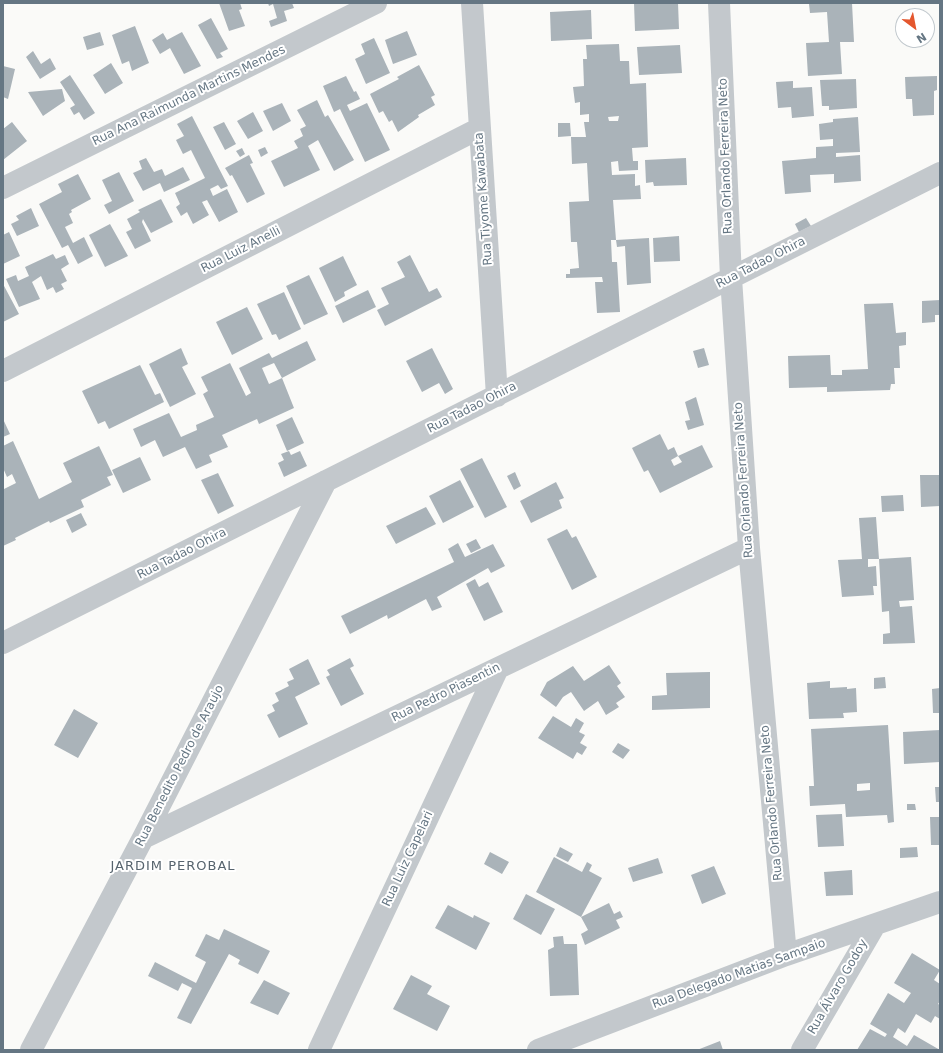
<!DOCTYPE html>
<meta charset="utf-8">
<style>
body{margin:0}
#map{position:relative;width:943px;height:1053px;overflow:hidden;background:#fafaf8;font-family:"DejaVu Sans",sans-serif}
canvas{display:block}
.frame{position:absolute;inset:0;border:4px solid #657683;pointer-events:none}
.north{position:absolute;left:895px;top:8px;width:40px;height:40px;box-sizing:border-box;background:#fff;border:1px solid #c1c8cd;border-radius:50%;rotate:148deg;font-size:11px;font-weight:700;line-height:16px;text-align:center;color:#657683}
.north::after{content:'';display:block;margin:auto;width:14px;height:18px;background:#e4572e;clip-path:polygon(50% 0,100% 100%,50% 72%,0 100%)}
</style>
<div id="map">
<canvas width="943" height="1053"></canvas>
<div class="frame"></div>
<div class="north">N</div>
</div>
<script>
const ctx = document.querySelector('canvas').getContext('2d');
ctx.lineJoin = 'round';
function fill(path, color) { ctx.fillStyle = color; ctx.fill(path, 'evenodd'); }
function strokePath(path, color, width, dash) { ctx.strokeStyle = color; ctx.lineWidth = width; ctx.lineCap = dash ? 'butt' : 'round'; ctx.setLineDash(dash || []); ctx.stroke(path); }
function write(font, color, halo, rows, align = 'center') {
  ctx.font = font + ' "DejaVu Sans",sans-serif'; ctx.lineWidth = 4; ctx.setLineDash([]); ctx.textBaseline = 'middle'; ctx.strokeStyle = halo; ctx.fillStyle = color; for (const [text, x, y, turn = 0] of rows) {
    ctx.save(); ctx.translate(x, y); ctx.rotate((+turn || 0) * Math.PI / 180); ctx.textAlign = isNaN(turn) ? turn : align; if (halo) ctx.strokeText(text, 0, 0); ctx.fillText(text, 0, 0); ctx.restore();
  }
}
const building = new Path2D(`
 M219 3H240L242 9 239 10 245 26 229 31Z
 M268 3H292L294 8 284 11 287 21 271 27 269 21 277 18 273 4 269 6Z
 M634 3H678L679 29 635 31Z
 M852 3 854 42H840L842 74 808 76 806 43 829 42 827 12 810 13 809 4Z
 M591 10 592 39 551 41 550 12Z
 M211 18 228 49 220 53 223 57 217 59 198 25Z
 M135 26 149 63 132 71 129 61 122 64 112 35Z
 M407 31 417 55 393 64 385 40Z
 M100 32 104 45 87 50 83 37Z
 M182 32 201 66 184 74 170 48 160 54 152 40 163 33 167 40Z
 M374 38 390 73 366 84 355 59 365 54 361 44Z
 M619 44 620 61H629L630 84 646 83 648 147 632 148 633 161H638V170L619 171 618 161 611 162 612 175 635 174V186L640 185 641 199 613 200 616 240H611L612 262H617L620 312 597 313 595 282H603L602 277 566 278V274H570V269L579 268 577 242H571L569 202 589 201 587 163 572 164 571 137H586L584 122H589V114L580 115V102L575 103 573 87 584 86 583 59H587L586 45ZM619 116 618 121H609L608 117Z
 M680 45 682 73 639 75 637 47Z
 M33 51 41 64 50 58 56 69 40 79 26 57Z
 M111 63 123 83 105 94 93 75Z
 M419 65 435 95 431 97 435 105 418 115 419 117 398 132 392 120 389 122 383 111 379 113 370 94 399 79 397 77Z
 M3 66 15 69 8 99 3 97Z
 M70 75 95 113 84 120 79 112 74 115 70 108 75 105 60 82Z
 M346 76 354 92 356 91 360 99 347 105 350 111 367 103 390 150 365 162 340 109 334 112 323 86Z
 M937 76V90L934 91V115L913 116 912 99H906L905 77Z
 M856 79 857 108 829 110V106H822L820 80Z
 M793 81V88L812 87 814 116 792 118 791 107 778 108 776 82Z
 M62 89 65 101 43 116 28 92Z
 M317 100 325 117 328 115 354 160 334 171 318 140 308 146 320 170 284 187 271 161 298 148 294 141 303 136 300 129 306 126 297 110Z
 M282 103 291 121 273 131 263 111Z
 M253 112 263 131 248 139 237 121Z
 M192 116 228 186 221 189 218 185 210 189 213 196 227 189 238 212 219 222 207 200 202 202 209 215 193 224 187 212 181 216 176 207 180 204 175 193 205 178 191 150 183 154 176 140 184 136 177 124Z
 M858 117 860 152 836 153V157L860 155 861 181 834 183V174L810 175 811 192 785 194 782 161 816 158V147L833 146V139L820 140 819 124 833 122V119Z
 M12 122 27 141 3 160V129Z
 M224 122 236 144 225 150 213 127Z
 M558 123H570L571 136 558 137Z
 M265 147 268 153 261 157 258 150Z
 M242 148 245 154 240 157 236 151Z
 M249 155 253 163 250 164 265 194 247 203 232 175 230 176 225 168Z
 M146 158 154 172 162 169 165 176 183 167 190 180 164 192 160 183 143 191 133 173 142 169 139 161Z
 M686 158 687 185 654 186 653 182 646 183 645 160Z
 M119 172 134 201 109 214 104 205 112 201 102 180Z
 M78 174 91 199 71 210 72 212 69 214 73 223 65 227 73 243 84 237 93 256 78 264 68 245 62 248 39 204 62 192 58 184Z
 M161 199 173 222 151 233 143 219 142 222 151 241 135 249 126 232 132 229 127 219 140 212 138 210Z
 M31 208 39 226 17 236 11 224 19 220 16 216Z
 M806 218 811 226 799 232 795 224Z
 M110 224 128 256 105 267 89 235Z
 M9 232 20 256 3 264V235Z
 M679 236 680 261 654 262 653 238Z
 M649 238 651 283 627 285 625 246 617 247 616 240Z
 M53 254 56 259 65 255 69 264 61 269 67 281 61 284 64 289 56 293 53 287 47 290 41 276 32 282 40 299 19 307 6 279 16 275 18 281 29 276 25 267Z
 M410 255 429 292 437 288 442 297 385 326 377 310 389 304 381 288 405 277 397 262Z
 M343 256 357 285 344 292 345 296 335 302 319 268Z
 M309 275 328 314 304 325 286 286Z
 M3 284 19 314 3 322Z
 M368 290 376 307 343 323 335 306Z
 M284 292 301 329 279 340 276 334 272 335 257 304Z
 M940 300V315H935V322L922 323V301Z
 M893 303 896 333 906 332V345L899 346 900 368H894L895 384H891L890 390 827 392V387L789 388 788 356 830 355 831 375H842V370L868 369 864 304Z
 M247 307 263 339 232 355 216 322Z
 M307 341 316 360 282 378 274 363 262 368 269 384 282 378 294 408 259 424 257 419 222 435 228 447 209 455 212 462 196 469 185 447 163 457 155 440 141 447 133 429 169 413 181 437 197 430 196 425 214 417 203 394 208 391 201 377 230 363 246 396 251 393 239 368 269 353 272 358Z
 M181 348 188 364 182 367 196 394 170 407 149 364Z
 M432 348 453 389 445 394 439 383 422 392 406 361Z
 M704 348 709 365 698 368 693 351Z
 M140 365 155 395 160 393 164 402 109 429 105 421 98 424 82 391Z
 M696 397 704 425 688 430 685 421 690 420 685 402Z
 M292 417 304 443 287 451 276 425Z
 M3 419 10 434 3 437Z
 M660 434 668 450 674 447 678 456 702 445 713 467 660 493 648 470 644 472 632 448ZM678 456 682 462 674 466 671 460Z
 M13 441 39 499 72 482 63 463 99 446 113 475 107 477 111 485 81 500 84 507 50 523 49 521 15 538 16 540 3 546V486L4 489 16 483 12 474 7 477 3 468V446Z
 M289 451 291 455 300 451 307 466 284 477 278 463 284 460 281 454Z
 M140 457 151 480 123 493 112 470Z
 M482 458 507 507 485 518 460 469Z
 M515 472 521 486 514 490 507 476Z
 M218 473 234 506 218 514 201 480Z
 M920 475H940V506L921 507Z
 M460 480 474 507 443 523 429 496Z
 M556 482 564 498 559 500 562 508 531 523 520 501Z
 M903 495 904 511 882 512 881 496Z
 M426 507 436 524 396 544 386 526Z
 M81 513 87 525 72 533 66 520Z
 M876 517 879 559H868V567L876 566 877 586H873L874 595 842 597 838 560 862 559 859 518Z
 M567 529 572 538 576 536 597 577 572 590 547 539Z
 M476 539 481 548 471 553 466 544Z
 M458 543 465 557 493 544 505 566 491 573 488 568 437 597 442 607 432 611 426 599 388 619 387 615 350 634 341 616 454 562 448 549Z
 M911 557 914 600 899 601 900 607 912 606 915 643 883 644V634L890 633 889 611 882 612 879 559Z
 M475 579 479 587 488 582 503 612 484 621 466 584Z
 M350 658 354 666 350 668 364 694 341 706 326 677 330 675 327 670Z
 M308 659 320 684 295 697 308 724 279 738 267 715 275 711 272 705 279 701 275 693 289 686 287 682 294 679 289 669Z
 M609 665 621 683 617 686 625 697 616 703 619 707 606 715 598 701 584 711 571 692 563 697 556 707 540 695 547 682 573 666 584 681Z
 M710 672V708L652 710V696L667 695 666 673Z
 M885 677 886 688 874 689V678Z
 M830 681V688L847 687V689L856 688 857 712 843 713 844 718 809 719 807 683Z
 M940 688V713H933L932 689Z
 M74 709 98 723 78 758 54 745Z
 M553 716 571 727 576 718 584 723 579 732 585 735 580 743 587 747 582 755 577 752 573 759 538 738Z
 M888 725 894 822 888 823 887 815 846 817 845 804 810 806 809 786H814L811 729ZM870 783V790L857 791V784Z
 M940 730V762L904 764 903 732Z
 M618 743 630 750 623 759 612 752Z
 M935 787H940V802H936Z
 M907 804H915L916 810H907Z
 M842 814 844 846 818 847 816 815Z
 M930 817H940V845H931Z
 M560 847 573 854 568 862 556 856Z
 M917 847 918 857 900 858V848Z
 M490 852 509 862 502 874 484 864Z
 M554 857 582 872 587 862 592 865 589 871 602 878 581 917 536 892Z
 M658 858 663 873 633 882 628 868Z
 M714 866 726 894 702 904 691 875Z
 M852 870 853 895 826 896 824 872Z
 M526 894 555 909 541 935 513 919Z
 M609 903 614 914 620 911 623 917 616 920 620 928 585 945 581 934 588 930 581 917Z
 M448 905 473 918 474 915 490 923 476 950 435 928Z
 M224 929 270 951 258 974 238 964 240 960 229 954 191 1024 177 1018 192 988 182 983 178 991 148 976 155 962 196 983 206 962 195 956 206 934 219 940Z
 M563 936 564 944H577L579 995 550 996 548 950 554 947 553 937Z
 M912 953 940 970 934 980 940 984V1001L938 1004 940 1005V1019L935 1016 931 1023 916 1014 905 1033 898 1028 893 1037 907 1046 914 1035 940 1050H857L870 1029 885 1037 887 1034 870 1024 888 993 904 1003 911 993 894 983Z
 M411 975 432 986 427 994 450 1006 437 1031 393 1009Z
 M264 980 290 993 278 1015 250 1003Z
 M720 1041 723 1050H697Z`);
const minor = new Path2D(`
 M472 3 497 396
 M719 3 731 278 749 548 786 955
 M3 188 376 3
 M3 371 480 128
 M3 643 940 173
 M143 838 749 548
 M31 1050 143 838 326 481
 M319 1050 498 668
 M538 1050 786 955 940 902
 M802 1050 875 925`);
const streetNames = [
 ["Rua Ana Raimunda Martins Mendes",189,96,-26],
 ["Rua Orlando Ferreira Neto",726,156,-92],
 ["Rua Tiyome Kawabata",484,199,-94],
 ["Rua Luiz Anelli",241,250,-27],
 ["Rua Tadao Ohira",761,263,-27],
 ["Rua Tadao Ohira",472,408,-27],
 ["Rua Orlando Ferreira Neto",744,480,-94],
 ["Rua Tadao Ohira",182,554,-27],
 ["Rua Pedro Piasentin",446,693,-26],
 ["Rua Benedito Pedro de Araujo",180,766,-63],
 ["Rua Orlando Ferreira Neto",772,803,-95],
 ["Rua Luiz Capelari",408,859,-65],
 ["Rua Delegado Matias Sampaio",739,974,-20],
 ["Rua Álvaro Godoy",838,987,-60]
];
const neighbourhoodNames = [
 ["JARDIM PEROBAL",173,867]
];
fill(building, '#aab3b9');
strokePath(minor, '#c3c8cc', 22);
write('12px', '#657683', '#fff', streetNames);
ctx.letterSpacing = '1px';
write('13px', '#57646e', '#fff', neighbourhoodNames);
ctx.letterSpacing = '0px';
</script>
